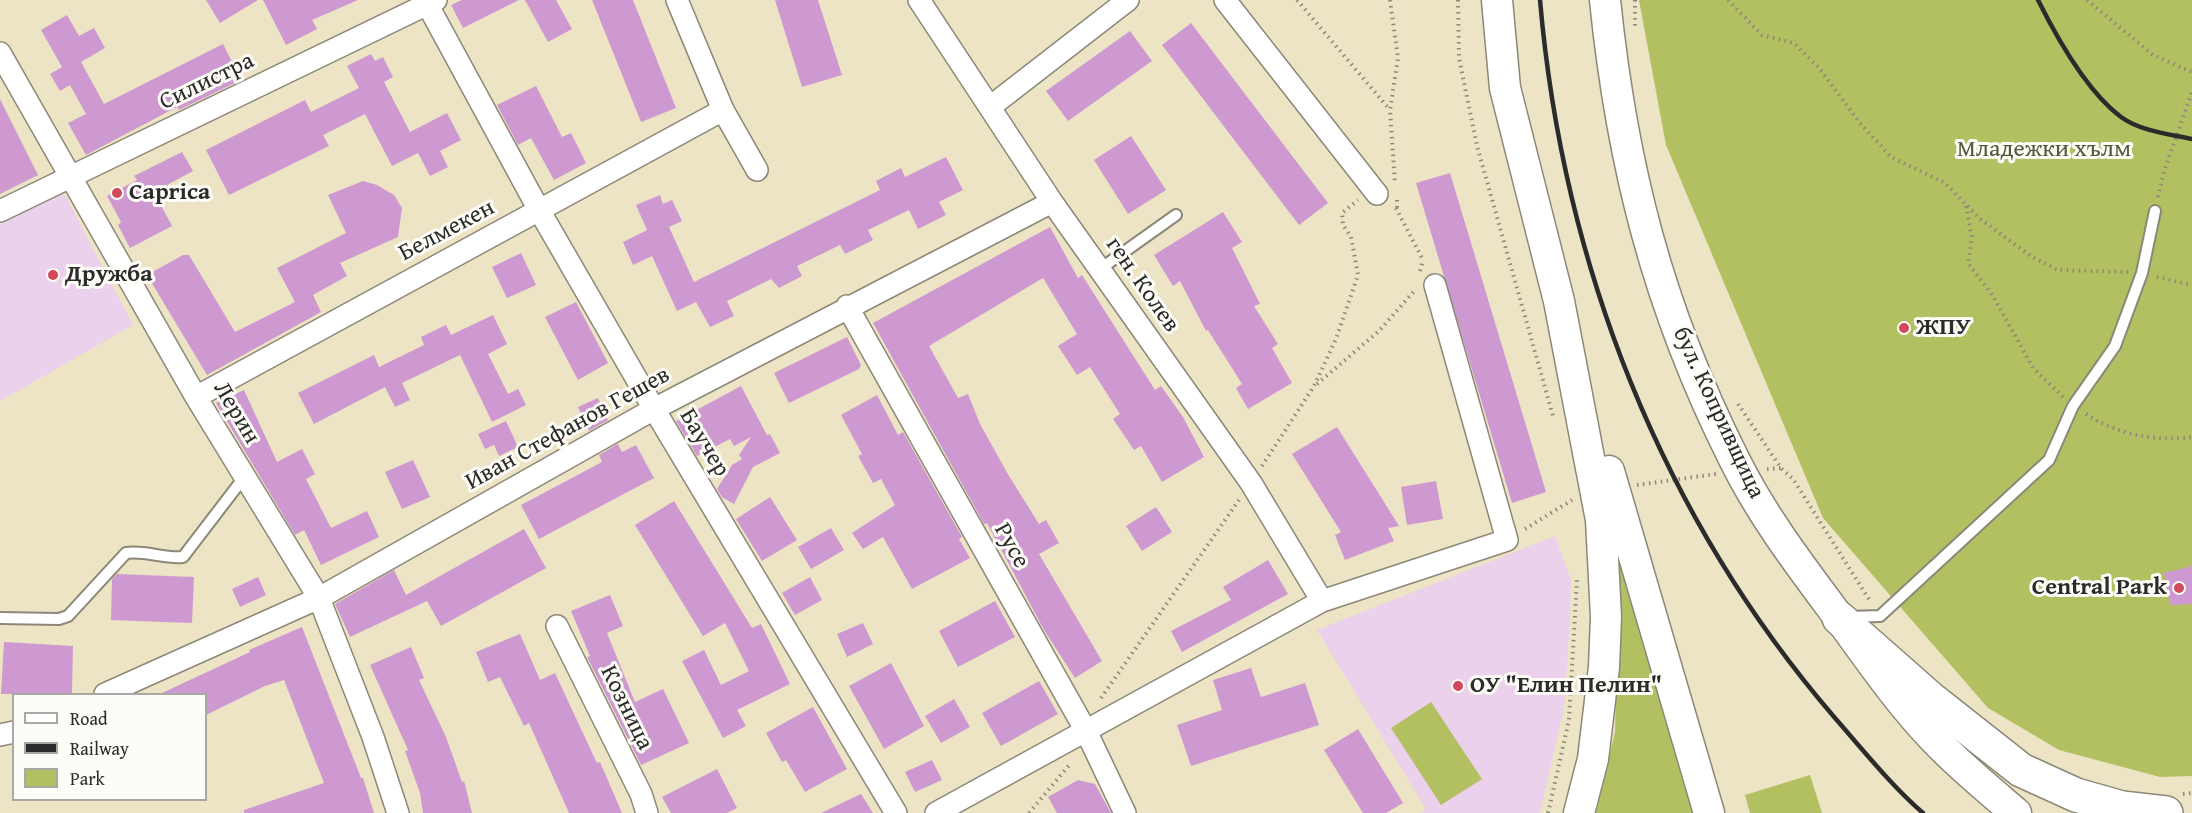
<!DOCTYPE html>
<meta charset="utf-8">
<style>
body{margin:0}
#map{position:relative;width:2192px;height:813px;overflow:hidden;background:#ede4c5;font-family:"Gentium Book Plus",serif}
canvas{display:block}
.legend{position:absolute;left:12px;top:693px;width:195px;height:108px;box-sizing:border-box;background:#fdfcf7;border:2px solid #a9a8a5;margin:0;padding:8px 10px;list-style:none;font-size:18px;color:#2b2b2b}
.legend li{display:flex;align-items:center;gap:12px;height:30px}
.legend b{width:30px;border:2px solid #a9a8a5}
</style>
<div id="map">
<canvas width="2192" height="813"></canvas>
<ul class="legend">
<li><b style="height:8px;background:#fff"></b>Road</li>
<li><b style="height:8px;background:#2b2b2b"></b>Railway</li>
<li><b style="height:16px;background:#b3c062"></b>Park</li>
</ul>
</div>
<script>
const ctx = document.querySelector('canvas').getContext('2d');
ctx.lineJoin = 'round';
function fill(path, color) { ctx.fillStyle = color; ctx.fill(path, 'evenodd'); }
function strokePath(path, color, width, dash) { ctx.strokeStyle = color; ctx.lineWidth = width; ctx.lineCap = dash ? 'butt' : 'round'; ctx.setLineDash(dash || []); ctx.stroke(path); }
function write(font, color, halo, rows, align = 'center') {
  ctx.font = font + ' "Gentium Book Plus",serif'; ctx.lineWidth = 6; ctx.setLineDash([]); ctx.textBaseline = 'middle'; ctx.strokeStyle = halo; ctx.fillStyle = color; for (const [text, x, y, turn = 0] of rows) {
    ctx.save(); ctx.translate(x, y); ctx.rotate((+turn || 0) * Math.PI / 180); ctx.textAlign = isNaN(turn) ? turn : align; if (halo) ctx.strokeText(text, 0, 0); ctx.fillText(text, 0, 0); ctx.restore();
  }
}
const built = new Path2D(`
 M58 193 66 197 133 325 0 401V224Z
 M1555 536 1571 580 1570 623 1564 708 1540 813H1420L1426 809 1317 630Z`);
const green = new Path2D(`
 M1639 0H2192V776L2160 777 2059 750 1988 708 1823 518 1666 145Z
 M1619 555 1693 813H1596L1615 732Z
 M1431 702 1482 779 1441 805 1391 728Z
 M1810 775 1822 813H1750L1745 795Z`);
const building = new Path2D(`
 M206 0H258L220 23Z
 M263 0H358L312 20 317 29 286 45Z
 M462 0H519L463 28 451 5Z
 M525 0H556L572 29 548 42Z
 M592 0H633L676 108 641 122Z
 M775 0H818L842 75 802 87Z
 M67 15 79 36 94 28 105 48 81 62 104 104 223 44 241 80 179 110 177 107 86 155 68 123 86 114 70 85 60 91 50 74 62 67 41 30Z
 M1191 23 1328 203 1299 225 1162 45Z
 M1130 31 1152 61 1068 121 1046 91Z
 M371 54 375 61 383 57 393 77 384 82 410 132 447 113 461 140 440 151 448 167 430 176 418 153 392 166 365 114 323 135 329 146 229 195 206 150 305 100 311 112 359 88 347 66Z
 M536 86 562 137 571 133 586 163 554 180 531 138 518 145 497 105Z
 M0 99 38 175 0 194Z
 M1131 136 1166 190 1128 214 1094 160Z
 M182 152 193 171 154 192 172 226 130 248 118 225 121 222 107 196 137 180 134 176Z
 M946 157 963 190 939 202 946 215 918 229 909 210 868 230 873 240 845 254 840 245 797 266 802 276 779 288 771 279 727 301 734 316 710 327 696 302 677 311 652 256 633 265 623 242 647 230 636 205 660 195 663 204 672 200 682 221 669 227 694 282 880 190 876 181 901 168 905 177Z
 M1450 173 1546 492 1512 503 1416 183Z
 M363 181 377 185 394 195 402 208 398 237 340 263 347 276 313 295 321 312 207 375 147 275 183 255H189L235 332 295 302 277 268 346 233 328 195Z
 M1223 212 1242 242 1232 248 1260 304 1254 306 1278 344 1272 348 1292 383 1248 409 1236 388 1242 384 1208 330 1206 331 1180 281 1173 286 1154 255Z
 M1050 227 1078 278 1082 275 1155 390 1161 386 1183 417 1204 457 1162 482 1141 446 1134 450 1113 419 1120 414 1090 367 1077 375 1058 346 1077 334 1043 278 929 346 958 398 968 394 980 424 1009 476 1039 524 1046 520 1059 543 1039 554 1102 661 1075 678 1044 630 987 523 984 524 873 323Z
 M521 253 536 285 507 298 492 267Z
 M576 302 608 363 578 380 545 317Z
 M493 315 507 344 488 354 508 394 518 389 526 405 492 422 460 355 402 383 410 400 395 407 385 387 314 424 298 393 374 355 379 367 424 345 421 337 446 325 451 335Z
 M847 337 861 365 859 369 789 403 774 373Z
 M741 386 767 435 770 434 780 453 753 467 734 504 722 497 717 489 732 465 742 459 739 455 751 437 734 446 730 439 697 456 676 421Z
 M244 390 277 462 302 449 315 474 306 479 331 528 367 511 379 537 321 565 304 530 295 535 216 403Z
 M877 395 898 435 903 432 962 537 959 539 970 558 912 589 883 537 863 549 852 533 895 505 881 479 873 483 858 456 862 454 841 415Z
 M598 398 608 420 589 431 578 407Z
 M506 421 518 447 499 456 494 445 485 449 478 434Z
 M1337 427 1399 526 1388 528 1394 541 1345 560 1335 535 1341 532 1292 454Z
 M618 444 622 452 636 445 654 478 539 539 521 505 602 462 599 455Z
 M413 460 430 497 402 509 385 472Z
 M1436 481 1443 519 1407 525 1401 487Z
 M770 497 797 540 762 561 736 519Z
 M674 501 752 628 761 624 790 684 737 710 746 726 723 738 682 661 704 650 721 685 749 671 725 623 703 636 635 525Z
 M1156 507 1172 532 1142 551 1126 526Z
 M831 528 844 550 811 569 798 547Z
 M524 529 546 568 441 626 427 601 350 637 335 604 394 570 406 595Z
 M1268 560 1288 594 1182 652 1171 631 1231 600 1223 587Z
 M2192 566V604L2170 605 2164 573Z
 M117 574 194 577 192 623 111 620 112 579Z
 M258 577 266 595 240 607 232 589Z
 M810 577 822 600 795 615 782 593Z
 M610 595 623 626 607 633 635 702 663 689 689 743 641 765 587 657 590 656 571 611Z
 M995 601 1015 637 958 667 939 631Z
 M863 623 873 644 847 657 837 634Z
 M302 627 361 778H363L374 813H244V810L324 783 284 680 265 686 206 715V694H160L250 652 249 650Z
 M520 634 540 680 555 673 595 759 597 763 600 762 622 813H569L529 723 524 726 500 677 488 682 476 652Z
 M4 642 73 646 72 694H1Z
 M411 647 424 678 419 680 446 737 462 782 464 781 472 813H423L420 793 405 751 408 750 370 665Z
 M891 663 924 726 884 749 849 686Z
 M1251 668 1261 697 1305 683 1319 725 1191 766 1177 725 1222 710 1213 680Z
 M1039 681 1058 714 1001 746 982 713Z
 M954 699 970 727 941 743 925 716Z
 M813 707 847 769 805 792 786 760 782 762 766 733Z
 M1358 729 1403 803 1386 813H1363L1324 750Z
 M932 760 942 780 915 792 905 772Z
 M717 769 737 808 727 813H671L662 797Z
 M1078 780 1095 784 1111 813H1057L1048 797Z
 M861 794 873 813H821Z`);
const path = new Path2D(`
 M1297 0 1390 110
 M1390 0 1398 58 1390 110 1395 184
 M1458 0 1459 58 1477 146 1553 416
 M1635 0V26
 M1728 0 1762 35 1794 43 1819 68 1860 123 1891 157 1945 183 1979 218 2032 257 2058 270 2129 272
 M2087 0 2153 55 2192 72
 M2158 197 2164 171 2192 92
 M1397 200V209
 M1966 206 1972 238 1968 263 1993 296 2033 368 2063 397
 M1396 208 1423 260
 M1420 271 1423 260
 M2157 277 2192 285
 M1317 384 1379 331 1415 290
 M1738 404 1781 468 1793 479 1870 601
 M2086 414C2116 434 2156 442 2192 437
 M1262 466 1314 386 1336 339 1358 275 1351 237 1343 225 1342 213 1358 200
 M1767 469 1781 468
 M1637 485 1716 474
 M1525 529 1572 500
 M1101 698 1239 500
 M2183 794 2192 793
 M1029 813 1071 763
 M1548 813 1569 720 1577 579`);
const service = new Path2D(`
 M1100 269 1176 215
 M1848 617 1880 616 2049 460 2073 406 2115 346 2142 273 2155 211
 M0 618 59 619 68 616 126 553C145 550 164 559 183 557L245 476`);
const minor = new Path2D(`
 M425 0 539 210 654 409 896 813
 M677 0 723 110 757 170
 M919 0 1052 202 1251 483 1322 601
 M1225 0 1377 194
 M0 53 196 397 319 598 373 737 398 813
 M990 107 1128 0
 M0 211 436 0
 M847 306 1086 731 1125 813
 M196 397 723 110
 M557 626 641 794 647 813
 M105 694 319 598 654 409 1052 202
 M0 735 14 732
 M936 813 1322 601 1507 540 1435 285`);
const secondary = new Path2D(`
 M1497 0 1505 88 1559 301 1601 520 1606 617 1604 667 1593 759 1579 813
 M1605 0C1622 166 1658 308 1734 459 1762 516 1802 568 1840 619 1870 660 1900 704 1936 741 1961 767 1989 790 2016 813
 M1609 471 1709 813`);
const primary = new Path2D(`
 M1839 618 1931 699 2021 770 2076 795 2122 808 2166 813`);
const rail = new Path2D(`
 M1540 0C1563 265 1661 516 1835 718 1863 750 1891 785 1923 813
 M2038 0C2057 38 2086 91 2121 117 2140 131 2169 134 2192 139`);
const markers = [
 [117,193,6,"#d1495b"],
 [53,275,6,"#d1495b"],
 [1904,328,6,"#d1495b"],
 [2179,588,6,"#d1495b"],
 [1458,686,6,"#d1495b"]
];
const streetNames = [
 ["Силистра",207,82,-26],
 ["Белмекен",447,231,-28],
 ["ген. Колев",1142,285,55],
 ["Лерин",236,413,59],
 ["бул. Копривщица",1718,413,65],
 ["Иван Стефанов Гешев",568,429,-29],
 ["Баучер",704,443,59],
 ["Русе",1011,546,61],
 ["Козница",626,708,64]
];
const parkNames = [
 ["Младежки хълм",2044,150]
];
const poiNames = [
 ["Caprica",129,193],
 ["Дружба",65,275],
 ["ЖПУ",1916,328],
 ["Central Park",2167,588,"right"],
 ["ОУ \"Елин Пелин\"",1470,686]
];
fill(built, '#ebd1eb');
fill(green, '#b3c062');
fill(building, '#cd99d0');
strokePath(service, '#8c8878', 14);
strokePath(minor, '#8c8878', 24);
strokePath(secondary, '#8c8878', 33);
strokePath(primary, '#8c8878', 36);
strokePath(path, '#8c8878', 4, [1.5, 4.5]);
strokePath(service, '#fff', 10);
strokePath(minor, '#fff', 21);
strokePath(secondary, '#fff', 30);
strokePath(primary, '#fff', 33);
strokePath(rail, '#2b2b2b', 4.5);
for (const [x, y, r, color] of markers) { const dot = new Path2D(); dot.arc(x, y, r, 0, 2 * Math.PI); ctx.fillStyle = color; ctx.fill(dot); strokePath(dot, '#fdfcf7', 2); }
write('24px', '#2b2b2b', '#fdfcf7', streetNames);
write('24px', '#54583c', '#fdfcf7', parkNames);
write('bold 24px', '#2b2b2b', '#fdfcf7', poiNames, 'left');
</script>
